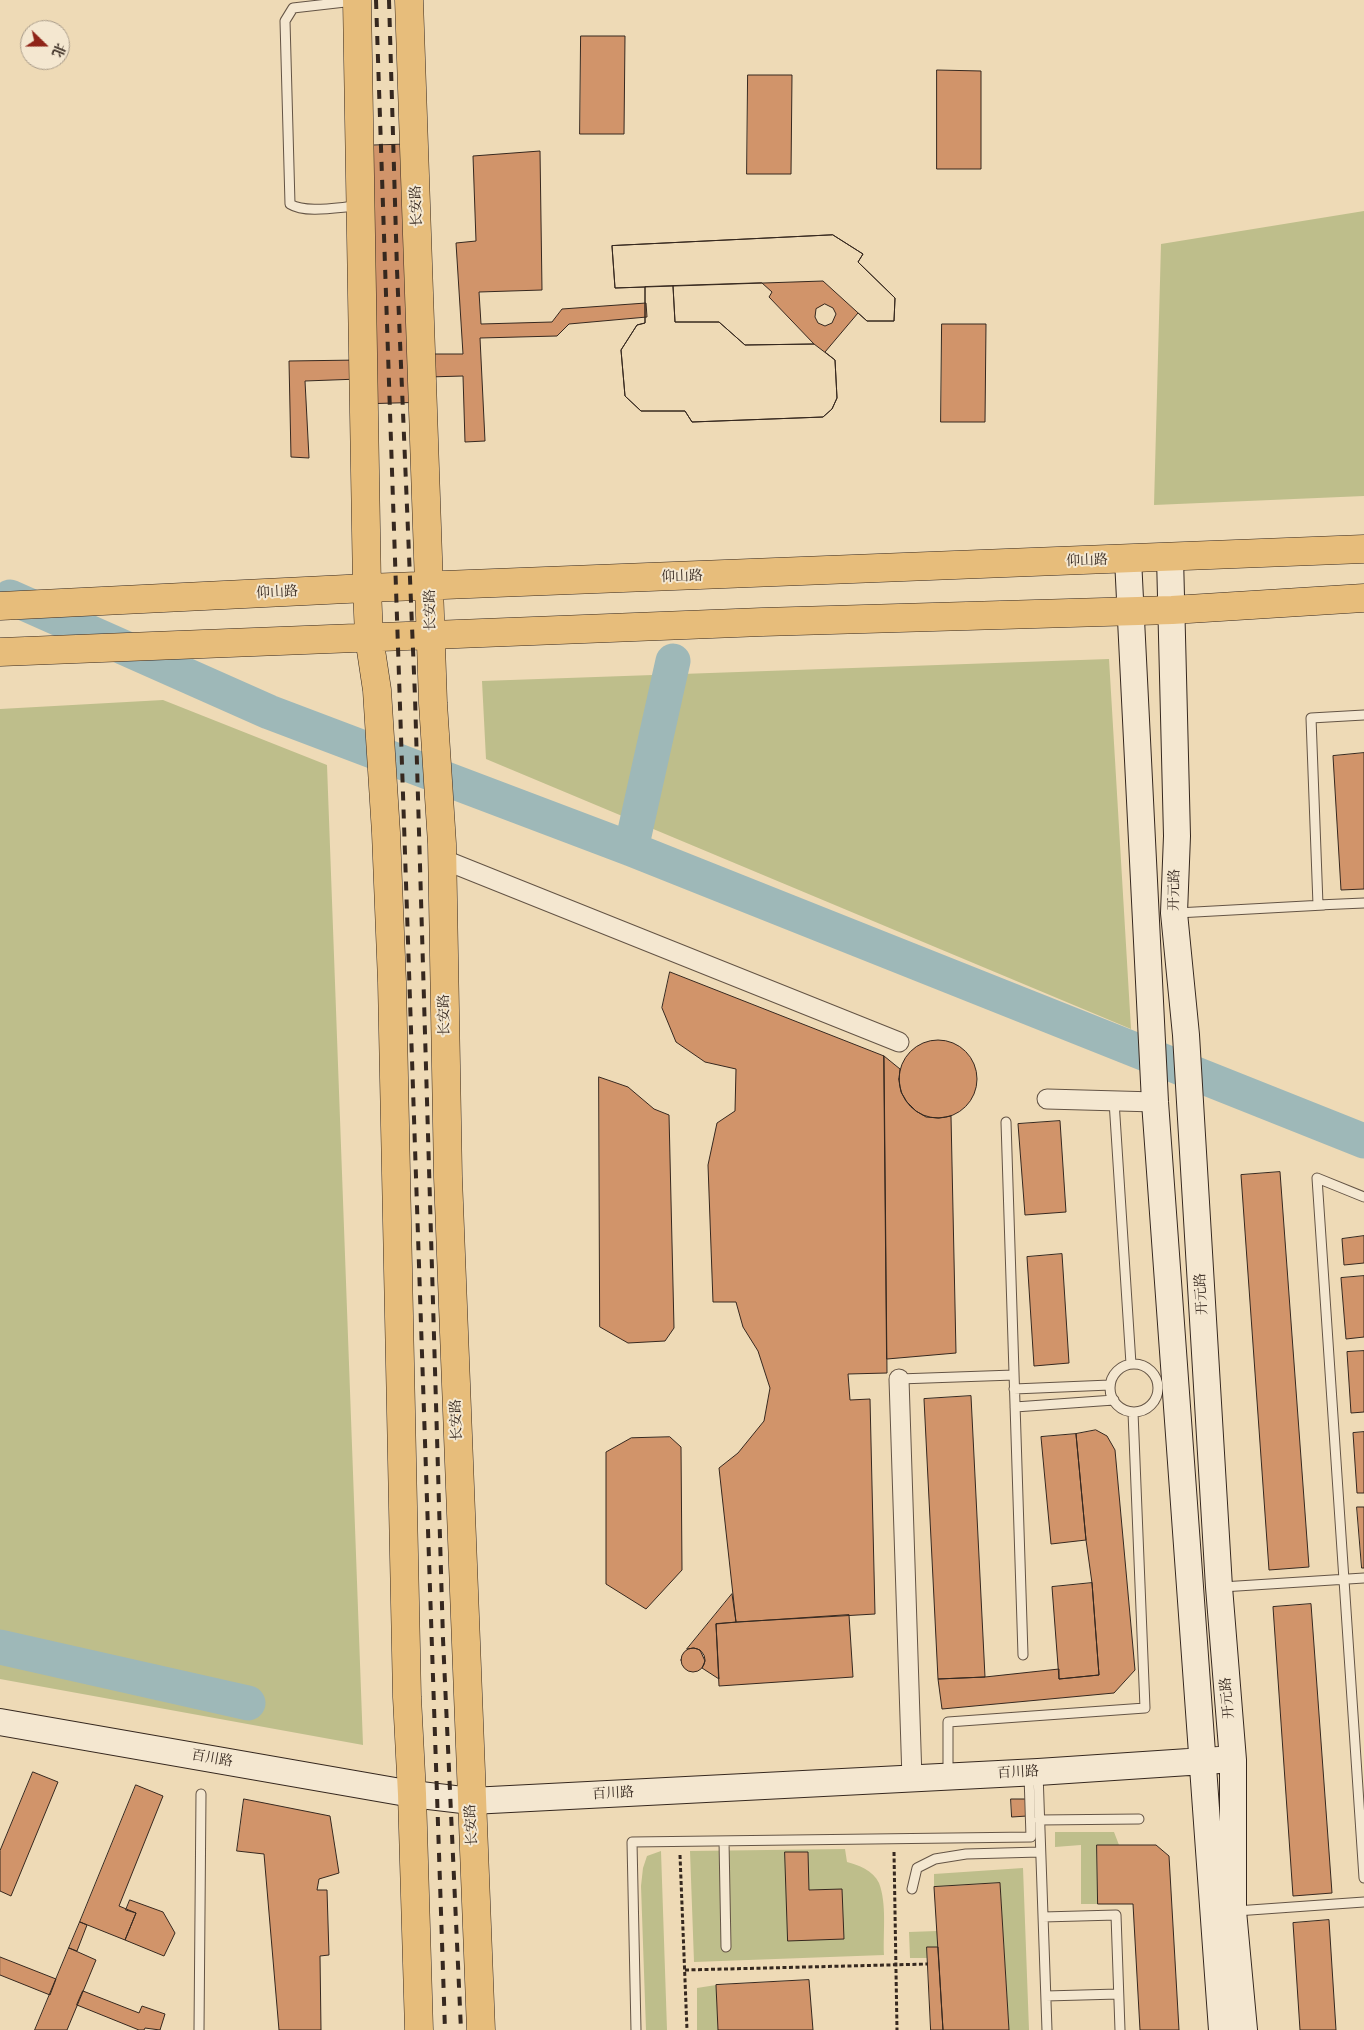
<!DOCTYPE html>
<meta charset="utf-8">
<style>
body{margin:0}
#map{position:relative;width:1364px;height:2030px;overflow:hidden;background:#eedab6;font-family:Alegreya,"Noto Serif SC",serif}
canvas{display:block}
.north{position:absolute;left:20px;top:20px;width:50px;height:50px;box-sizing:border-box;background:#f4e7d0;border:1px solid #a89b89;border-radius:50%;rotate:112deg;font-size:14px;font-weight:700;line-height:20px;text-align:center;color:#36281f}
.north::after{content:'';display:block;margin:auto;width:18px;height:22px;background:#8f2418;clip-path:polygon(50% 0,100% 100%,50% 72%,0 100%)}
</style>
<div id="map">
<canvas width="1364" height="2030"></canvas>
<div class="north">北</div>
</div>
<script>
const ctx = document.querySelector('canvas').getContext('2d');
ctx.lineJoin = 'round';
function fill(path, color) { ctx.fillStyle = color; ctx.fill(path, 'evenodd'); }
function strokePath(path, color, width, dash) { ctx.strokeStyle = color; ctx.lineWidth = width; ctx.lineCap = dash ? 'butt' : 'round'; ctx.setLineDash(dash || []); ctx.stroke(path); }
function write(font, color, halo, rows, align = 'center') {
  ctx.font = font + ' Alegreya,"Noto Serif SC",serif'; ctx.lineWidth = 4; ctx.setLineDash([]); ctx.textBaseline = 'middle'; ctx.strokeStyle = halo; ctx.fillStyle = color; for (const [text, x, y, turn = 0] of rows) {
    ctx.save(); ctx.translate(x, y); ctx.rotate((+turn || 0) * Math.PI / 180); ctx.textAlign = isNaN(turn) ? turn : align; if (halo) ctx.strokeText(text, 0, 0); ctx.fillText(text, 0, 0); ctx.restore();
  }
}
const green = new Path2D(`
 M1364 211V496L1154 505 1161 244Z
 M1109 659 1131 1029 486 759 482 681Z
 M163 700 327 765 363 1745 0 1679V709Z
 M1055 1832H1114L1119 1845H1097L1098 1904H1081V1845L1055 1847Z
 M845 1849 847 1862C858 1865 873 1870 879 1883 887 1904 883 1932 884 1955L694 1962 690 1851Z
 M661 1851 667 2030H646L641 1886 643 1868 647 1856Z
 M1023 1868 1029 2030H1009L1000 1883 934 1887V1874Z
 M937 1931 938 1947H927V1958H910L909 1932Z
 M716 1985 718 2030H697V1988Z`);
const river = new Path2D(`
 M10 597 269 712 631 849 1364 1141
 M631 849 673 661
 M0 1647 248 1703`);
const building = new Path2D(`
 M581 36H625L624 134H580Z
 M937 70 981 71V169H937Z
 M748 75H792L791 174H747Z
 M421 144 425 354H463L456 243 476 241 473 156 540 151 542 290 479 292 481 324 552 322 562 309 646 303 647 317 569 324 557 336 480 338 485 441 465 442 463 376 428 377 429 402 359 404V379L305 381 309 458 291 457 289 361 359 360 354 146Z
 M833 235 863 254 858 262 895 298 894 321H867L858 313 825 352 835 360 837 398 832 409 823 417 692 422 685 411H641L625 396 621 350 637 325 645 323V287L615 288 612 246ZM762 283 772 292 769 297 814 344 745 345 719 322H675L673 286ZM825 304 833 308 836 314 832 323 825 326 818 323 815 317 816 309Z
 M833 235 863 254 858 262 895 298 894 321H867L823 281 615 288 612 246Z
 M673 286 675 322H719L745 345 814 344 835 360 837 398 832 409 823 417 692 422 685 411H641L625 396 621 350 637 325 645 323V287Z
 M942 324H986L985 422H941Z
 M1364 753V889L1341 890 1333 756Z
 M670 972 884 1056 887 1373 848 1374 850 1400 870 1399 875 1614 736 1622 719 1468 738 1453 764 1421 770 1388 758 1351 743 1327 736 1302H713L708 1165 717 1123 735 1111 736 1069 705 1062 676 1042 662 1008Z
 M899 1079a39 39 0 1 1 78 0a39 39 0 1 1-78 0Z
 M884 1056 900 1069 899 1080 901 1092 907 1102 916 1111 926 1117 939 1118 951 1116 956 1353 887 1359Z
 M599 1077 628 1087 654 1109 669 1115 674 1328 665 1341 628 1343 600 1327Z
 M1060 1121 1066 1212 1025 1215 1018 1124Z
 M1280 1172 1309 1567 1269 1570 1241 1175Z
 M1364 1236V1263L1344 1265 1342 1239Z
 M1062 1254 1069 1363 1034 1366 1027 1257Z
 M1364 1276V1337L1346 1339 1341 1278Z
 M1364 1351V1412L1351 1413 1347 1352Z
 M971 1396 985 1677 938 1679 924 1399Z
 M1096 1430 1107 1436 1115 1450 1135 1670 1114 1693 942 1709 938 1679 985 1677 1059 1669V1679L1099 1675 1092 1583 1086 1540 1076 1434Z
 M1364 1432V1493H1357L1353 1433Z
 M1076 1434 1086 1540 1051 1544 1041 1437Z
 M670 1437 681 1447 682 1570 646 1609 606 1584V1452L631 1438Z
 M1357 1507H1364V1568H1362Z
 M1092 1583 1099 1675 1059 1679 1052 1587Z
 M732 1594 736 1622 716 1624 719 1679 702 1668 705 1661 700 1650 694 1648 687 1649Z
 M1311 1604 1332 1893 1293 1896 1273 1607Z
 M849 1615 853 1677 719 1686 716 1624Z
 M681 1660a12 12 0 1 1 24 0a12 12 0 1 1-24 0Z
 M33 1772 58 1782 11 1896 0 1891V1851Z
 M136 1785 163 1796 119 1906 136 1913 125 1940 80 1922Z
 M244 1799 330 1816 339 1873 319 1879 317 1890H327L329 1955 320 1956 321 2030H279L264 1854 237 1851Z
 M1011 1799H1026L1027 1816 1012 1817Z
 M1097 1845H1156L1169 1856 1179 2030H1140L1133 1904H1098Z
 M785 1852H808L809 1890 842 1889 844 1939 788 1941Z
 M1000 1883 1009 2030H943L934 1887Z
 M130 1900 163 1912 175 1933 164 1956 125 1940 136 1913 126 1910Z
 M1329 1920 1336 2030H1300L1293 1923Z
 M80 1922 87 1925 77 1951 69 1948Z
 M927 1947H938L943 2030H931Z
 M69 1948 96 1960 67 2030H35Z
 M0 1957 56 1979 50 1995 0 1975Z
 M809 1980 813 2030H718L716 1985Z
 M83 1991 139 2013 142 2006 165 2014 160 2030 145 2028 144 2030H139L77 2005Z`);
const path = new Path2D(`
 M894 1852 897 2030
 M680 1855 687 2030
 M685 1970 928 1964`);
const lane = new Path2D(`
 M354 1 293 8 285 21 290 204C306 214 339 207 358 206
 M1364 715 1311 718 1318 905 1364 903
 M1177 913 1324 905
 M1114 1101 1131 1364
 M1006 1122 1023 1655
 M1364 1197 1317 1178 1364 1878
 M1110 1388a24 24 0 1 1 48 0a24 24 0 1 1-48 0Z
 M899 1379 1014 1375
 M1014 1389 1110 1385
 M1015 1407 1114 1400
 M1222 1587 1364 1578
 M1038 1773 1047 2030
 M948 1774V1722L1145 1708 1133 1412
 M1039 1820 1139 1819
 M724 1841 726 1947
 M912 1889 917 1868 935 1859 966 1854 1040 1852
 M1236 1911 1364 1902
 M1043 1917 1116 1915 1120 2030
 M1046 1996 1118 1994
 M199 2030 201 1794
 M636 2030 632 1842 1031 1837 1029 1775`);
const street = new Path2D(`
 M442 859 899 1042
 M1047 1099 1155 1102
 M899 1379 912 1779`);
const secondary = new Path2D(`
 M1170 557 1177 836 1174 913 1186 1035 1219 1587 1233 1760V1911L1244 2030
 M1128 559 1155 1102 1222 2030
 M0 1722 412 1794 471 1801 1038 1772 1219 1760`);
const primary = new Path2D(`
 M357 0 367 588 369 637 377 690 386 833 392 982 407 1697 412 1794 419 2030
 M409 0 433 703 442 844 448 1177 481 2030
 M0 606 367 588 1364 549
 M0 652 762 622 1172 610 1364 598`);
const rail = new Path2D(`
 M376 0 445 2030
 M389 0 397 270 415 697 443 1639 461 2030`);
const streetNames = [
 ["长安路",417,206,-92],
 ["仰山路",1087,561,-2],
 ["仰山路",682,577,-2],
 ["仰山路",277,593,-3],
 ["长安路",431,610,-91],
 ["开元路",1175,890,-89],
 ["长安路",445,1015,-91],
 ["开元路",1202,1294,-93],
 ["长安路",457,1420,-92],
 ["开元路",1228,1698,-95],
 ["百川路",212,1759,10],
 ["百川路",1018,1773,-3],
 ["百川路",613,1794,-3],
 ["长安路",472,1825,-93]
];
fill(green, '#bebe8b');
strokePath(river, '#9eb8b8', 35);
fill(building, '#d1946a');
strokePath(building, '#36281f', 1);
strokePath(lane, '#645445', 11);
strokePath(street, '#645445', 21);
strokePath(secondary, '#36281f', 28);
strokePath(primary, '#36281f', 29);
strokePath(path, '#36281f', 3, [4, 2.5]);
strokePath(lane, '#f4e7d0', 9);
strokePath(street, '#f4e7d0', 19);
strokePath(secondary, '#f4e7d0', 26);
strokePath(primary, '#e7bd7b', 28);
strokePath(rail, '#36281f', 4, [9, 9]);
write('14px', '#36281f', '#f4e7d0', streetNames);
</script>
